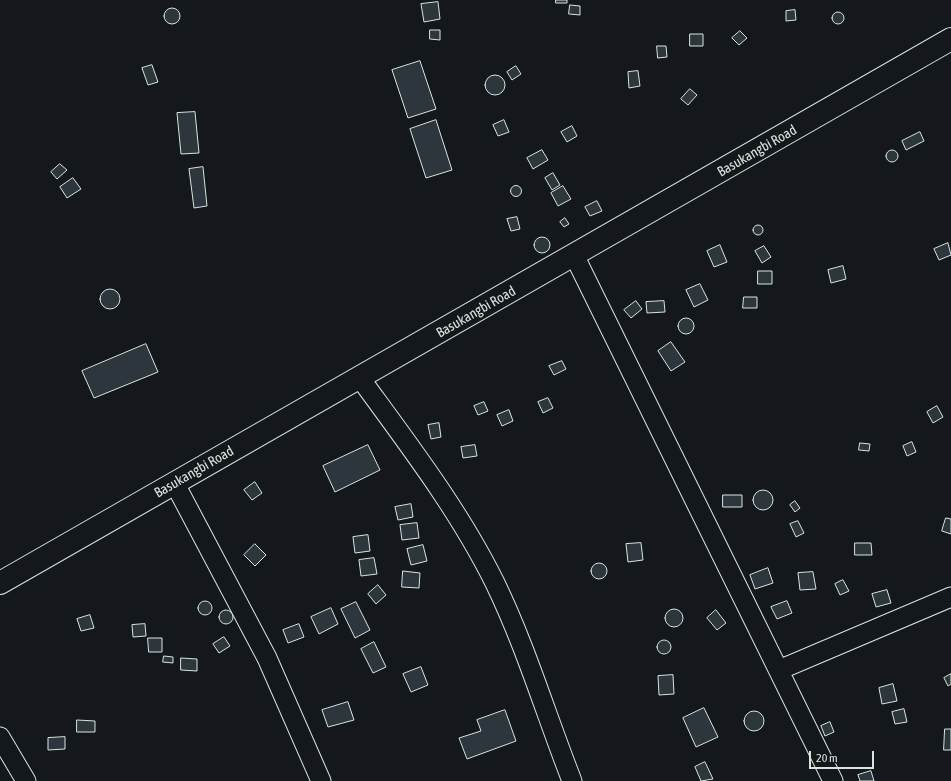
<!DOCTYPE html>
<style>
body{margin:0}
#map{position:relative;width:951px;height:781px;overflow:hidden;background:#14181c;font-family:"Asap Condensed",sans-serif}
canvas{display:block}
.scale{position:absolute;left:809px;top:751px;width:65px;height:18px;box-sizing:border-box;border:2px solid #d8e6dc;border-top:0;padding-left:5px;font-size:12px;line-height:14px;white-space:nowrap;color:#d8e6dc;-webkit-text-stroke:3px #14181c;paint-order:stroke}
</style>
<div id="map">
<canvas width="951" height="781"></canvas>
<div class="scale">20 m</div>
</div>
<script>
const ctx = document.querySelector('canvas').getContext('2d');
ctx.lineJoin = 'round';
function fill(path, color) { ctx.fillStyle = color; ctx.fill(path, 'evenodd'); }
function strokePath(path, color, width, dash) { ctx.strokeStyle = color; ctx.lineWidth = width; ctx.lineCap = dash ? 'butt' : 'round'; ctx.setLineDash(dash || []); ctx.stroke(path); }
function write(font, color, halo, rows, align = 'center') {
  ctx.font = font + ' "Asap Condensed",sans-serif'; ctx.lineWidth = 3; ctx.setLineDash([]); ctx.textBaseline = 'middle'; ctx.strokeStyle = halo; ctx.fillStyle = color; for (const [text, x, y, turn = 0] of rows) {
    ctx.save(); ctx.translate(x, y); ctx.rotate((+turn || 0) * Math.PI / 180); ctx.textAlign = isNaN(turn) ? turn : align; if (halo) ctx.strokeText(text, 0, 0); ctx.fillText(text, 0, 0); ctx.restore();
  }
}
const building = new Path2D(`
 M556 0H567V3H556Z
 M438 2 440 19 424 22 421 4Z
 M570 5 580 6V15L569 14Z
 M164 16a8 8 0 1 1 16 0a8 8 0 1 1-16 0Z
 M795 10 796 20 786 21V11Z
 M832 18a6 6 0 1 1 12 0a6 6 0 1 1-12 0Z
 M430 30H440V40L430 39Z
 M740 31 747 38 739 45 732 38Z
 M690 34H703V46H690Z
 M657 46H666L667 57 658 58Z
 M420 61 436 109 408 118 392 70Z
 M152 65 158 82 148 85 142 68Z
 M516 66 521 74 512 80 507 72Z
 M638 71 640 86 629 88 628 72Z
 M485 85a10 10 0 1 1 20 0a10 10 0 1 1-20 0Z
 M690 89 697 95 688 105 681 99Z
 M195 112 199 153 181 154 177 113Z
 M436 120 452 170 426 178 410 129Z
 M504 120 509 132 498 136 493 125Z
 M572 126 577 136 567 142 561 132Z
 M920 132 924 141 906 150 902 141Z
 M886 156a6 6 0 1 1 12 0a6 6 0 1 1-12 0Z
 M542 150 548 160 533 169 527 158Z
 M60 164 67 170 57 179 51 172Z
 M203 167 207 206 194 208 189 169Z
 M553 173 560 185 552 190 545 178Z
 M73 178 81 189 67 198 60 187Z
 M510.5 191a5.5 5.5 0 1 1 11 0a5.5 5.5 0 1 1-11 0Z
 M563 186 571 199 558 206 551 193Z
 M597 201 602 211 590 216 585 207Z
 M517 217 520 229 511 231 507 219Z
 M565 218 569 224 564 227 560 222Z
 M753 230a5 5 0 1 1 10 0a5 5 0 1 1-10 0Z
 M534 245a8 8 0 1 1 16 0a8 8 0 1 1-16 0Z
 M948 243 951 255 939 260 934 249Z
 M720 245 727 262 714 267 707 251Z
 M764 246 771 257 762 263 755 251Z
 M843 266 846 279 831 283 828 270Z
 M758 271H772V284H758Z
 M700 284 708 300 694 307 686 290Z
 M100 299a10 10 0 1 1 20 0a10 10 0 1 1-20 0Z
 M744 297H757V308H743Z
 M636 301 642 309 631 318 624 310Z
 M664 301 665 312 647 313 646 302Z
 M678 326a8 8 0 1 1 16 0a8 8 0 1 1-16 0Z
 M671 342 685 362 671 371 658 351Z
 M146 344 158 372 94 398 82 371Z
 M562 361 566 369 554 375 549 366Z
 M548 398 553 408 543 413 538 402Z
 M484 402 488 411 478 415 474 406Z
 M937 406 943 417 933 423 927 412Z
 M509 410 513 421 502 426 497 415Z
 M439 423 441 437 431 439 428 425Z
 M912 442 916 452 907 456 903 446Z
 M860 443 870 444 869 451 859 450Z
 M368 445 380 470 335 492 323 466Z
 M475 445 477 456 463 458 461 447Z
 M255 482 262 493 252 500 244 490Z
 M753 500a10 10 0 1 1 20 0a10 10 0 1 1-20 0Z
 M723 495H742V507H723Z
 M795 501 800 508 795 512 790 505Z
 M411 504 413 517 398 520 395 507Z
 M946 518 951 519V534L942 531Z
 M798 521 804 533 796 537 790 524Z
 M417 523 419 538 402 540 400 525Z
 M368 535 370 551 355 553 353 537Z
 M641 543 643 560 628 562 626 544Z
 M855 543H871L872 555H855Z
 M255 544 266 555 255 566 244 555Z
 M423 545 427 561 411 565 407 549Z
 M374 558 377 574 361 576 359 560Z
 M591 571a8 8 0 1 1 16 0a8 8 0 1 1-16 0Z
 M768 568 773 583 755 589 750 575Z
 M403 571 420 573 419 588 402 587Z
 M813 572 816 589 800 590 798 573Z
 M843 580 849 591 840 595 835 584Z
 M378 585 386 595 376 604 368 594Z
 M887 590 891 603 876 607 872 594Z
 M787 601 792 613 777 619 771 607Z
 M198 608a7 7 0 1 1 14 0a7 7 0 1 1-14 0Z
 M356 602 370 630 355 638 341 609Z
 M331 608 338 624 319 634 311 617Z
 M665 618a9 9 0 1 1 18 0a9 9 0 1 1-18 0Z
 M219 617a7 7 0 1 1 14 0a7 7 0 1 1-14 0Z
 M716 610 726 623 717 630 707 618Z
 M90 615 94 628 81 631 77 619Z
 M145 624 146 636 133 637 132 625Z
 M299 624 304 637 288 643 283 630Z
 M224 637 230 646 219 653 213 644Z
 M148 638H162V652H149Z
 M657 647a7 7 0 1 1 14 0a7 7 0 1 1-14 0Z
 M374 642 386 667 373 673 361 649Z
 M164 656 173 657V663L163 662Z
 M181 658 197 659V671L181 670Z
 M421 667 428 685 411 692 403 674Z
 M951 674V684L948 686 944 678Z
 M673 675 674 694 659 695 658 676Z
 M893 684 897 701 882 704 879 688Z
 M348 702 354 720 328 727 322 710Z
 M704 708 718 737 696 747 683 718Z
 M904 709 907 722 895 724 892 712Z
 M505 710 516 741 467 759 459 738 481 731 477 720Z
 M744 721a10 10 0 1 1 20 0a10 10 0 1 1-20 0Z
 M77 720 95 721V732H77Z
 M830 722 834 732 825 736 821 726Z
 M945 729H951V750H944Z
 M65 737V749L48 750V738Z
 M705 762 713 779 701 781 695 767Z
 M871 771 874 781H860L858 775Z`);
const minor = new Path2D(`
 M574 255 833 781
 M360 378C408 444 459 510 495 583 526 647 546 715 572 781
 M175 484 267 658 321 781
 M779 670 951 597
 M0 737 26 781`);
const tertiary = new Path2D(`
 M0 583 951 39`);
const streetNames = [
 ["Basukangbi Road",757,151,-30],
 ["Basukangbi Road",476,312,-30],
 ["Basukangbi Road",194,472,-30]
];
fill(building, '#2c363c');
strokePath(building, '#d8e6dc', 1);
strokePath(minor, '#d8e6dc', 21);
strokePath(tertiary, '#d8e6dc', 24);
strokePath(minor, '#14181c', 19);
strokePath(tertiary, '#14181c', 22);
write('14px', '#d8e6dc', '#14181c', streetNames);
</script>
